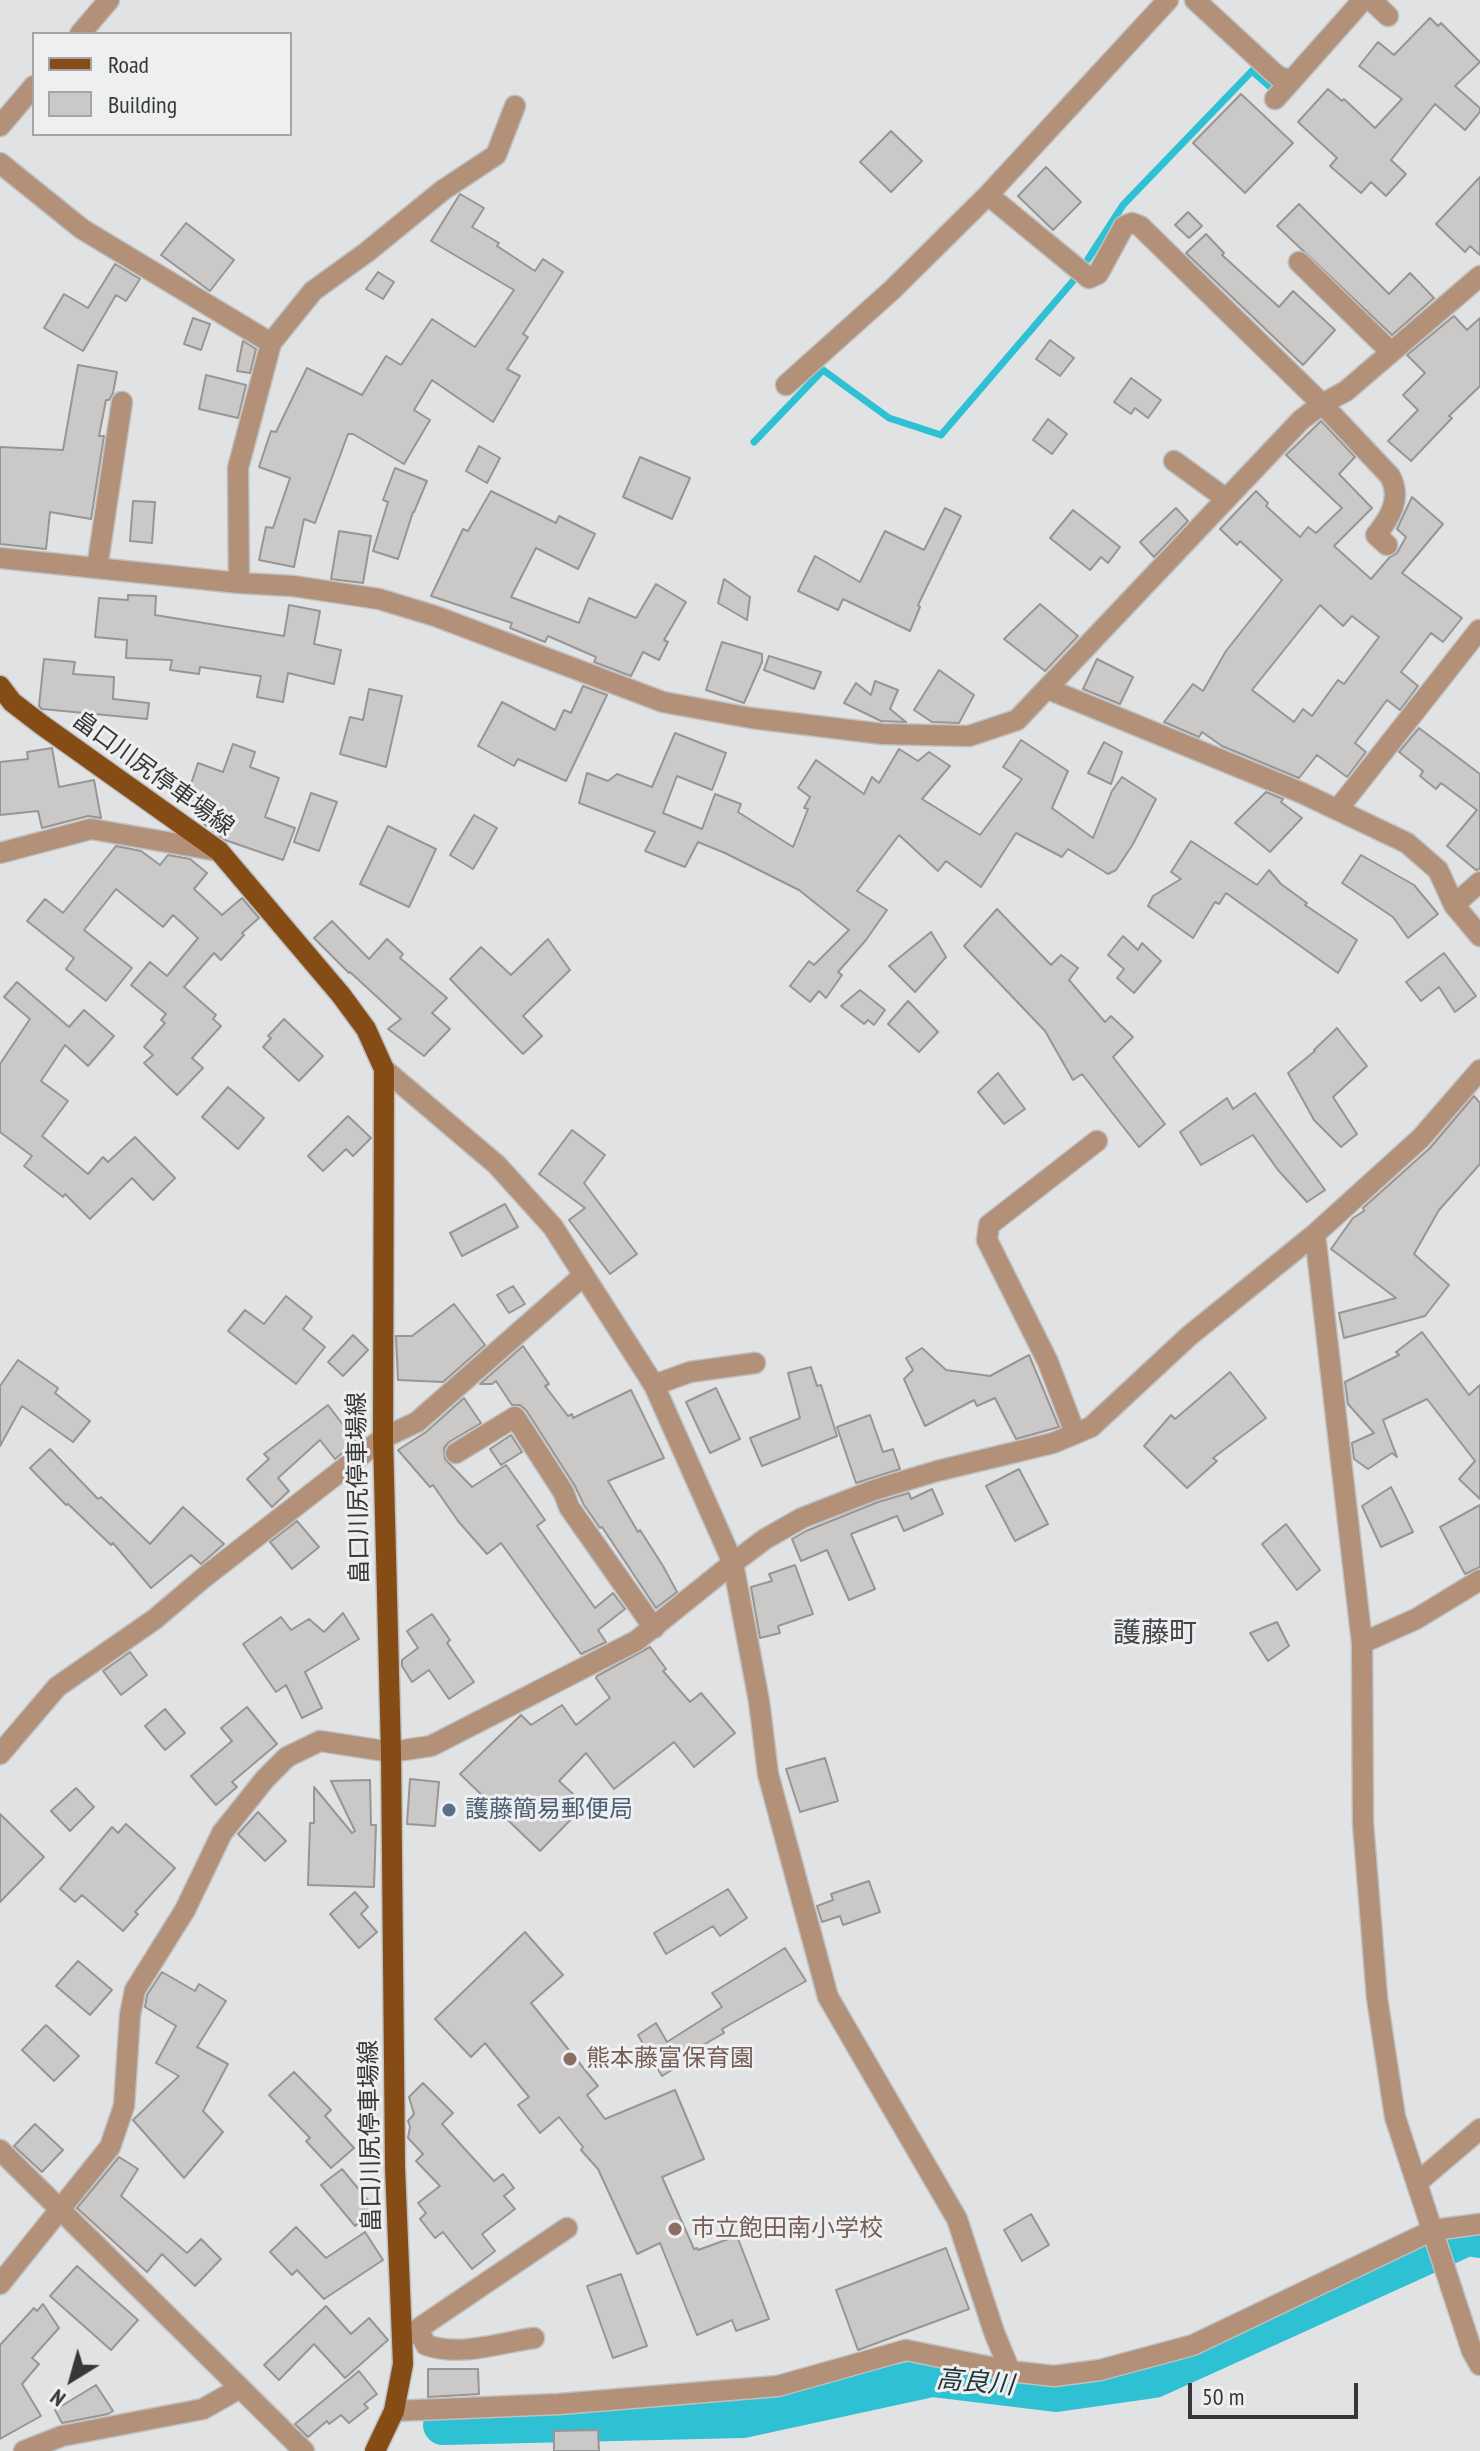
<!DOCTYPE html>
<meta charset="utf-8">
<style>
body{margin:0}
#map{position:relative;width:1480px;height:2451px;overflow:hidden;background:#e0e2e4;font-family:"PT Sans Narrow",sans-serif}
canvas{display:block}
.legend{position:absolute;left:32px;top:32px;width:260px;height:104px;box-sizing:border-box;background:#edeff1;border:2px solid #a4a5a7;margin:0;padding:10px 14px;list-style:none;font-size:24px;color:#363738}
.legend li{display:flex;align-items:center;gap:16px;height:40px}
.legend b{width:40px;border:2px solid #a4a5a7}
.north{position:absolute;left:32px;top:2339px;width:80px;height:80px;-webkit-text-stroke:6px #edeff1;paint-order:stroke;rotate:217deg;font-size:22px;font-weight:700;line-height:32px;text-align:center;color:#363738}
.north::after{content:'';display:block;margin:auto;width:28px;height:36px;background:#363738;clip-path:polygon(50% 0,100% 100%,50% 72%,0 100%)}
.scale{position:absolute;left:1188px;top:2383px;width:170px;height:36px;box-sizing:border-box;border:4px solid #363738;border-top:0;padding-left:10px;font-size:24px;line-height:28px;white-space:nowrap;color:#363738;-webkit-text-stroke:6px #edeff1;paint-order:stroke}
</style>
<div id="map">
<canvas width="1480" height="2451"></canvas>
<ul class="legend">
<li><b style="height:10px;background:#854c16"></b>Road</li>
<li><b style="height:22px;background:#cbc9c7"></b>Building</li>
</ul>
<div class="north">N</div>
<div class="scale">50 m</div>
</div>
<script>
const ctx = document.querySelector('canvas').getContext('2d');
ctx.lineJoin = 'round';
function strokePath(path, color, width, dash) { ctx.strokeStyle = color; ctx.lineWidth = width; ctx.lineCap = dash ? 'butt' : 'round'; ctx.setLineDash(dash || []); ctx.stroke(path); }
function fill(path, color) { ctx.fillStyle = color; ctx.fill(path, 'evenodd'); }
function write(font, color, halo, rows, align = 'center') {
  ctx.font = font + ' "PT Sans Narrow","Noto Sans JP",sans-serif'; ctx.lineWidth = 6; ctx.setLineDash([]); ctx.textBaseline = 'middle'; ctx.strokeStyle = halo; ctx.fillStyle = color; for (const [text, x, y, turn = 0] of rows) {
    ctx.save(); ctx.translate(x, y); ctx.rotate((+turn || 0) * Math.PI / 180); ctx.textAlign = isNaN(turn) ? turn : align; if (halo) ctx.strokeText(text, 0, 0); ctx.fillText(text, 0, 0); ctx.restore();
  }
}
const stream = new Path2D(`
 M1088 259 1123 205 1252 71 1275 91
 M754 442 823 370 889 418 941 435 1073 281`);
const river = new Path2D(`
 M443 2425 743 2418 932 2377 1056 2392 1154 2378 1467 2236 1480 2238`);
const building = new Path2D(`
 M1430 18 1438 26 1441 23 1480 62 1455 86 1480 108V112L1465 130 1435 104 1391 160 1406 174 1386 196 1371 182 1361 193 1330 166 1337 158 1298 122 1328 89 1342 101 1344 99 1375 128 1402 99 1359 66 1378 42 1394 55Z
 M1241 94 1293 143 1245 193 1193 143Z
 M891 131 922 161 891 192 860 162Z
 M1046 167 1081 202 1053 230 1018 196Z
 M1480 177V255L1470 246 1465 252 1436 224Z
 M460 194 484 208 472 227 499 243 497 246 535 271 543 259 563 272 523 334 528 337 507 369 520 376 493 422 432 380 414 410 430 420 404 464 353 434H348L315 523 304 519 294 567 259 560 266 527 273 528 290 478 259 467 271 431 276 432 307 368 362 395 386 356 401 365 432 319 475 347 514 290 431 241Z
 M1299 204 1389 294 1410 273 1434 298 1392 335 1277 226Z
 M1188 212 1202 226 1189 238 1175 225Z
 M186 223 234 260 210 291 161 255Z
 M1206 234 1224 253 1222 255 1279 307 1293 291 1335 330 1303 365 1186 253Z
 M115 264 140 279 126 301 116 295 83 351 44 328 64 294 88 308Z
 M378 272 394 282 383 299 366 289Z
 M1454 316 1467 330 1480 318V386L1449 416 1452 418 1411 461 1388 441 1418 410 1403 395 1425 373 1407 355Z
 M193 318 210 324 201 350 184 344Z
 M1050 340 1074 358 1060 376 1036 359Z
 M243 341 256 349 250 373 237 371Z
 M78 365 117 372 113 393 109 400H106L99 436H104L91 519 50 512 46 549 0 544V447L63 450Z
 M206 375 246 385 238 418 199 409Z
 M1131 378 1161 400 1148 418 1135 408 1131 414 1114 402Z
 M1048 419 1067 434 1052 454 1033 440Z
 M1321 421 1355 457 1339 474 1372 508 1334 546 1371 579 1389 558 1397 553 1406 537 1397 529 1412 497 1443 524 1402 573 1462 618 1443 642 1431 633 1401 672 1418 686 1400 710 1387 700 1355 743 1366 752 1347 777 1317 755 1299 778 1222 746 1202 732 1199 737 1164 722 1193 684 1203 691 1226 651 1282 580 1240 541 1237 545 1220 529 1256 491 1268 503 1266 506 1300 537 1308 527 1316 533 1342 508 1286 455ZM1320 605 1343 626 1352 616 1379 637 1344 684 1338 680 1312 716 1303 709 1294 722 1252 690Z
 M479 446 500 458 487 483 466 471Z
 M640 457 690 478 672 519 623 497Z
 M395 468 427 481 414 512H413L398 559 373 551 388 502 383 500Z
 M491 491 556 523 559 516 595 534 578 569 536 548 511 597 579 623 589 598 636 618 656 584 686 602 664 640 668 642 659 660 643 652 631 676 594 662 596 657 548 636 545 642 510 628 512 623 431 596 463 529 468 531Z
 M133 501 155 502 152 543 130 541Z
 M945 508 961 516 918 605 920 607 910 631 843 599 838 610 798 591 815 556 860 582 885 531 924 550Z
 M1176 508 1188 521 1154 557 1140 542Z
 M1073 510 1120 547 1108 563 1101 557 1090 570 1050 538Z
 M339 531 371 536 363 583 331 579Z
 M724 579 750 597 747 620 718 603Z
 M128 595 156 596 155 615 284 636 289 605 320 611 314 644 341 650 334 684 288 673 283 702 257 697 261 676 200 667 199 674 170 670 172 660 126 658 127 640 95 637 99 598 128 600Z
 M1040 604 1078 636 1045 671 1004 639Z
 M722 642 762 654V662L744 703 706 690Z
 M769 656 821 672 814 689 764 670Z
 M44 659 75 662 73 674 114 677 113 699 149 703 147 719 42 709 39 706Z
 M1097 659 1133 677 1120 704 1083 689Z
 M939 670 974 695 959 723 932 722 914 710Z
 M875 681 898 690 890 709 906 722 881 721 844 703 856 683 871 695Z
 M583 686 607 695 566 781 518 759 514 766 478 746 502 702 555 730 564 710 571 713Z
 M369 689 402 696 386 767 340 754 350 717 363 720Z
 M1419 728 1480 774V869L1476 870 1447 846 1477 810 1441 783 1436 789 1420 776 1423 771 1399 752Z
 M675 733 726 753 712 790 677 776 663 813 702 829 715 794 741 804 738 812 793 847 808 809 804 808 810 797 798 788 816 760 864 794 872 777 879 783 899 749 918 761 929 752 950 766 922 799 980 835 1022 779 1003 767 1021 740 1068 771 1052 808 1093 838 1112 791 1122 777 1156 799 1133 844 1116 870 1108 874 1068 849 1062 857 1016 833 981 887 946 861 938 871 899 835 857 891 887 910 866 940 838 972 842 975 826 998 819 991 810 1002 790 986 809 961 814 965 849 930 799 890 725 853 698 842 685 867 645 851 655 832 579 803 587 773 608 781 617 774 652 787Z
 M1104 742 1122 752 1111 784 1088 773Z
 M233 744 255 752 250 767 279 778 265 817 295 828 283 860 225 840 204 824 205 812 184 805 198 763 223 772Z
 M52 748 59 787 94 780 101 818 88 816 42 828 38 811 0 815V762L28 759 27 752Z
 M1266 792 1283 799 1281 802 1302 818 1270 852 1235 823Z
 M311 793 337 802 319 851 294 842Z
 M474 815 497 828 473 869 450 855Z
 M388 826 436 849 409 907 360 884Z
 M1191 841 1257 885 1269 870 1281 884 1307 903 1305 905 1357 940 1338 973 1226 893 1219 904 1215 902 1193 938 1148 906 1153 896 1181 879 1171 872Z
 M116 846 141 851 160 865 168 855 190 859 207 873 194 889 222 915 242 898 259 918 242 933 244 935 221 960 214 953 184 987 216 1015 213 1019 221 1026 192 1058 203 1068 177 1095 144 1063 153 1055 144 1047 165 1023 161 1020 166 1014 131 985 150 962 167 976 198 938 173 915 163 927 116 889 84 930 132 968 106 1001 66 969 74 958 27 921 45 899 63 913Z
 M1361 855 1414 885 1438 914 1408 938 1393 917 1342 883Z
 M997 909 1051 965 1061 955 1078 968 1069 980 1105 1022 1111 1016 1133 1037 1113 1057 1165 1124 1139 1147 1082 1074 1073 1080 1045 1031 964 946Z
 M332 921 369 959 387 939 403 954 400 958 447 998 432 1013 450 1029 424 1056 388 1029 401 1019 350 972 349 973 314 938Z
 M931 932 946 957 915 992 889 966Z
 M1123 936 1138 950 1142 943 1161 961 1134 993 1117 978 1124 969 1108 955Z
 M548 939 570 970 523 1016 542 1036 523 1054 450 979 481 947 511 975Z
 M1444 953 1476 996 1455 1012 1439 987 1421 1001 1406 982Z
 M17 982 69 1027 84 1010 114 1036 88 1066 65 1045 41 1081 68 1101 42 1136 88 1174 103 1157 108 1162 135 1137 175 1178 153 1200 132 1178 90 1219 65 1194 63 1197 24 1166 32 1156 0 1132V1064L30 1019 4 997Z
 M860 990 885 1010 874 1025 868 1020 864 1024 841 1006Z
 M908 1001 938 1032 919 1052 888 1024Z
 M284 1019 323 1056 299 1081 263 1047 271 1038 268 1036Z
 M1337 1028 1367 1066 1333 1097 1357 1134 1341 1147 1314 1120 1288 1073 1315 1051 1314 1050Z
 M998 1073 1025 1109 1004 1124 978 1092Z
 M228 1087 264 1118 238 1149 202 1117Z
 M1255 1093 1325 1190 1307 1202 1278 1170 1253 1135 1201 1165 1180 1132 1227 1098 1233 1109Z
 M1474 1096 1480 1103V1164L1439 1210 1414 1254 1449 1285 1425 1316 1344 1338 1339 1313 1396 1298 1331 1249 1353 1218 1364 1211 1363 1208 1430 1148Z
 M348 1116 371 1138 353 1156 346 1149 323 1171 308 1156Z
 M572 1130 605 1155 584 1183 637 1254 610 1274 569 1220 585 1208 539 1174Z
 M505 1204 518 1227 462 1256 450 1233Z
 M513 1286 525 1304 509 1313 497 1295Z
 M286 1296 312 1317 303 1329 325 1347 296 1384 228 1331 245 1310 264 1324Z
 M454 1304 485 1345 443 1382 398 1380 396 1336H412Z
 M1422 1332 1469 1395 1480 1385V1499L1459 1479 1475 1461 1427 1399 1383 1420 1397 1457 1392 1453 1368 1469 1354 1459 1352 1443 1374 1433 1348 1404 1345 1382 1399 1355 1396 1352Z
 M353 1335 368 1350 343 1376 328 1362Z
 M523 1346 549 1384 545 1386 568 1416 572 1414 573 1418 631 1390 664 1458 608 1481 638 1532 640 1530 663 1566 677 1592 656 1608 602 1527 600 1528 584 1505 575 1486 526 1410 520 1405H512L496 1381 492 1384H480Z
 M922 1348 946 1370 990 1376 1029 1355 1059 1427 1016 1439 995 1398 977 1406 974 1400 925 1426 904 1379 913 1370 906 1358Z
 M18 1360 58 1388 55 1393 90 1421 73 1442 22 1406 0 1446V1386Z
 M811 1367 817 1386 821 1385 837 1436 762 1466 750 1438 800 1418 788 1373Z
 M1230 1372 1266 1418 1213 1458 1217 1461 1187 1488 1144 1446 1171 1415 1175 1419Z
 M716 1388 740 1439 710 1453 686 1402Z
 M464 1398 481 1423 449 1442 444 1448 445 1459 472 1487 506 1465 545 1520 537 1526 595 1608 613 1593 625 1609 598 1630 606 1642 581 1654 501 1543 487 1554 458 1521 433 1485 430 1487 398 1450 426 1432Z
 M328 1405 356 1442 335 1459 320 1440 278 1478 289 1491 272 1507 247 1479 269 1459 264 1454Z
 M870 1415 883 1452 893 1449 900 1469 856 1483 837 1427Z
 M511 1435 522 1452 501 1465 490 1449Z
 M50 1449 98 1499 101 1497 150 1544 183 1507 224 1544 201 1564 191 1555 151 1588 113 1543 111 1545 68 1504 66 1505 30 1468Z
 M1019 1469 1048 1524 1015 1541 986 1486Z
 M1391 1487 1413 1532 1381 1547 1362 1506Z
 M932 1489 943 1514 904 1531 897 1516 851 1534 875 1589 849 1600 827 1550 801 1561 792 1539 806 1531 878 1502 909 1493 911 1499Z
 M1480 1505V1567L1465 1574 1440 1527Z
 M297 1521 319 1547 292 1569 270 1542Z
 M1286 1524 1320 1570 1297 1590 1262 1544Z
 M795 1565 813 1614 778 1626 780 1633 760 1638 751 1587 772 1581 769 1574Z
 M343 1613 359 1639 305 1672 322 1708 302 1718 286 1685 276 1692 243 1644 281 1617 291 1630 309 1619 324 1632Z
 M432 1614 450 1640 447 1643 474 1682 449 1699 429 1670 412 1682 402 1666V1660L418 1648 407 1631Z
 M1277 1622 1289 1646 1268 1661 1250 1633Z
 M650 1647 666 1669 663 1671 690 1702 701 1693 735 1733 694 1767 674 1742 614 1789 586 1753 559 1781 585 1805 540 1851 460 1774 521 1715 531 1725 562 1705 576 1725 610 1698 596 1678 597 1676Z
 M130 1652 147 1675 121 1695 103 1671Z
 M247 1707 277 1744 232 1782 237 1787 216 1805 191 1776 232 1741 221 1728Z
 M165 1709 185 1733 165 1750 145 1726Z
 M825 1758 838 1801 800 1812 786 1769Z
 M410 1779 439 1782 435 1826 407 1824Z
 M370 1780 371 1825H376L374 1887 308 1885 310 1823H314V1787L352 1833 355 1831 331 1781Z
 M76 1788 94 1807 70 1831 51 1811Z
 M258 1812 286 1841 265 1861 238 1834Z
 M0 1814 44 1857 0 1902Z
 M126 1824 175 1868 135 1912 138 1914 123 1931 82 1895 75 1902 60 1889 112 1827 118 1833Z
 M869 1881 880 1912 843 1925 840 1916 822 1922 817 1906 833 1900 831 1894Z
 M728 1889 747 1918 720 1936 713 1926 666 1954 654 1933Z
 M355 1892 368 1907 361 1914 377 1932 359 1948 330 1914Z
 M525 1932 563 1975 531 2003 598 2086 587 2095 605 2119 675 2090 704 2159 662 2177 694 2249 697 2248 698 2250 737 2236 769 2319 736 2331 732 2320 697 2335 660 2243 637 2254 598 2169 581 2150 583 2147 559 2117 540 2133 518 2105 529 2097 485 2043 471 2057 435 2019Z
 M785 1948 806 1981 722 2029 724 2033 677 2060 680 2065 662 2076 638 2035 656 2023 667 2042 722 2007 712 1993Z
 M78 1961 112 1990 90 2015 56 1986Z
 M162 1972 195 1991 199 1984 226 2001 197 2047 228 2064 203 2111 223 2132 184 2178 133 2120 179 2076 156 2063 176 2026 145 2007 147 1995Z
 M46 2025 79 2056 54 2081 22 2050Z
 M294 2072 331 2110 325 2116 354 2148 331 2168 306 2141 310 2138 269 2095Z
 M423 2083 453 2113 442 2124 494 2181 503 2174 514 2188 504 2196 515 2209 482 2234 495 2251 472 2269 443 2232 435 2238 420 2219 426 2213 418 2203 440 2186 416 2161 423 2154 408 2138 410 2127 408 2121 414 2114 409 2097Z
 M35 2124 63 2150 42 2172 14 2146Z
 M119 2157 138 2169 121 2196 187 2253 201 2239 221 2259 195 2286 162 2254 147 2272 77 2208Z
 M342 2169 375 2209 355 2226 321 2185Z
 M1031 2214 1049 2245 1022 2261 1004 2230Z
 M296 2227 326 2258 365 2232 383 2260 324 2299 297 2270 292 2275 270 2252Z
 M946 2248 969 2309 858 2350 836 2290Z
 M77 2266 138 2320 111 2350 50 2296Z
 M621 2274 647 2346 613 2358 587 2286Z
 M43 2304 59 2328 32 2358 39 2364 22 2384 41 2416 0 2439V2345L34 2308 37 2311Z
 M326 2306 351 2334 369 2318 388 2340 345 2378 314 2344 279 2380 264 2365Z
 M428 2369H478L479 2394 428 2397Z
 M359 2371 377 2394 364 2404 368 2408 349 2423 341 2415 329 2424 327 2421 308 2437 295 2424Z
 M96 2385 113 2411 108 2414 62 2423 55 2410Z
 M598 2430 599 2451H554V2431Z`);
const minor = new Path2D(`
 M1195 0 1273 72 1279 77 1292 80 1363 0
 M1371 0 1388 16
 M80 34 109 0
 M1275 99 1292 80
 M0 126 34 86
 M0 163 82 229 271 343
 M988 195 1089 278 1098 274 1124 226 1132 223 1140 226 1322 404 1390 476C1402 498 1390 518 1376 535L1387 545
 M1299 262 1391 352
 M786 385 892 290 988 195 1168 0
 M1174 461 1225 498
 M0 558 239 583 293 586 379 599 435 616 663 702 751 718 883 734 969 736 1017 720 1301 420 1322 404 1346 391 1480 276
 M97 568 122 402
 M239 583 238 468 271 343 313 291 367 252 443 190 496 155 515 106
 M1048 689 1302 793 1407 843 1438 870 1454 905 1480 936
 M1338 809 1479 630
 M0 853 91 829 219 851
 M1454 905 1480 882
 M384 1069 497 1165 553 1227 654 1385 733 1563 759 1701 768 1774 828 1997 957 2219 994 2332 1010 2371
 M1315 1234 1362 1643 1363 1823 1377 1998 1395 2117 1472 2351 1480 2365
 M654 1385 690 1372 755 1363
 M1075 1433 1048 1362 987 1240 989 1225 1097 1141
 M456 1453 515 1417 564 1493 569 1507 654 1628
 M1362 1643 1416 1619 1480 1580
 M0 1754 57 1687 155 1619 202 1579 383 1438 417 1422 583 1276
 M0 2150 304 2451
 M1418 2182 1480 2129
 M0 2284 110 2147 124 2106 130 2015 135 1990 185 1910 222 1833 265 1779 287 1757 320 1741 391 1752 431 1746 636 1641 733 1563 765 1539 802 1518 874 1490 937 1471 1053 1443 1091 1427 1189 1336 1315 1234 1421 1138 1480 1070
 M418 2329 426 2345C460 2357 499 2343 534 2338
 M403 2339 567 2228
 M394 2411 559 2404 778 2386 906 2350 1010 2371 1054 2376 1100 2370 1193 2345 1433 2230 1480 2224
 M24 2451 62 2436 203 2409 240 2388`);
const major = new Path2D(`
 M0 686 12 702 42 725 219 851 341 995 366 1029 384 1069 383 1438 391 1752 395 2167 403 2364 394 2411 375 2451`);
const markers = [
 [449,1810,8,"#5c6f8a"],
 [570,2059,8,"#8d6e63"],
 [675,2229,8,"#8d6e63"]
];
const streetNames = [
 ["畠口川尻停車場線",153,774,36],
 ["畠口川尻停車場線",359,1488,-91],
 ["畠口川尻停車場線",371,2136,-91]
];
const serviceNames = [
 ["護藤簡易郵便局",465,1810]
];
const educationNames = [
 ["熊本藤富保育園",586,2059],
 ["市立飽田南小学校",691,2229]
];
const waterNames = [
 ["高良川",975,2383,5]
];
const quarterNames = [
 ["護藤町",1155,1634]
];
strokePath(stream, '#2ec0d3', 7);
strokePath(river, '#2ec0d3', 40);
fill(building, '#cbc9c7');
strokePath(building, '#989694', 2);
strokePath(minor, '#bec0c2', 23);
strokePath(major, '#bec0c2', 23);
strokePath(minor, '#b29178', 20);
strokePath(major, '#854c16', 20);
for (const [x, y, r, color] of markers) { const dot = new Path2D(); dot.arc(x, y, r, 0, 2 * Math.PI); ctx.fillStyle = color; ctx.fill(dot); strokePath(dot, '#edeff1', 3); }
write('24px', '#363738', '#edeff1', streetNames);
write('24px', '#4e5e75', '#edeff1', serviceNames, 'left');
write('24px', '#785e54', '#edeff1', educationNames, 'left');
write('italic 26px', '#1e3539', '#edeff1', waterNames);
write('28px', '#434547', '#edeff1', quarterNames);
</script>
